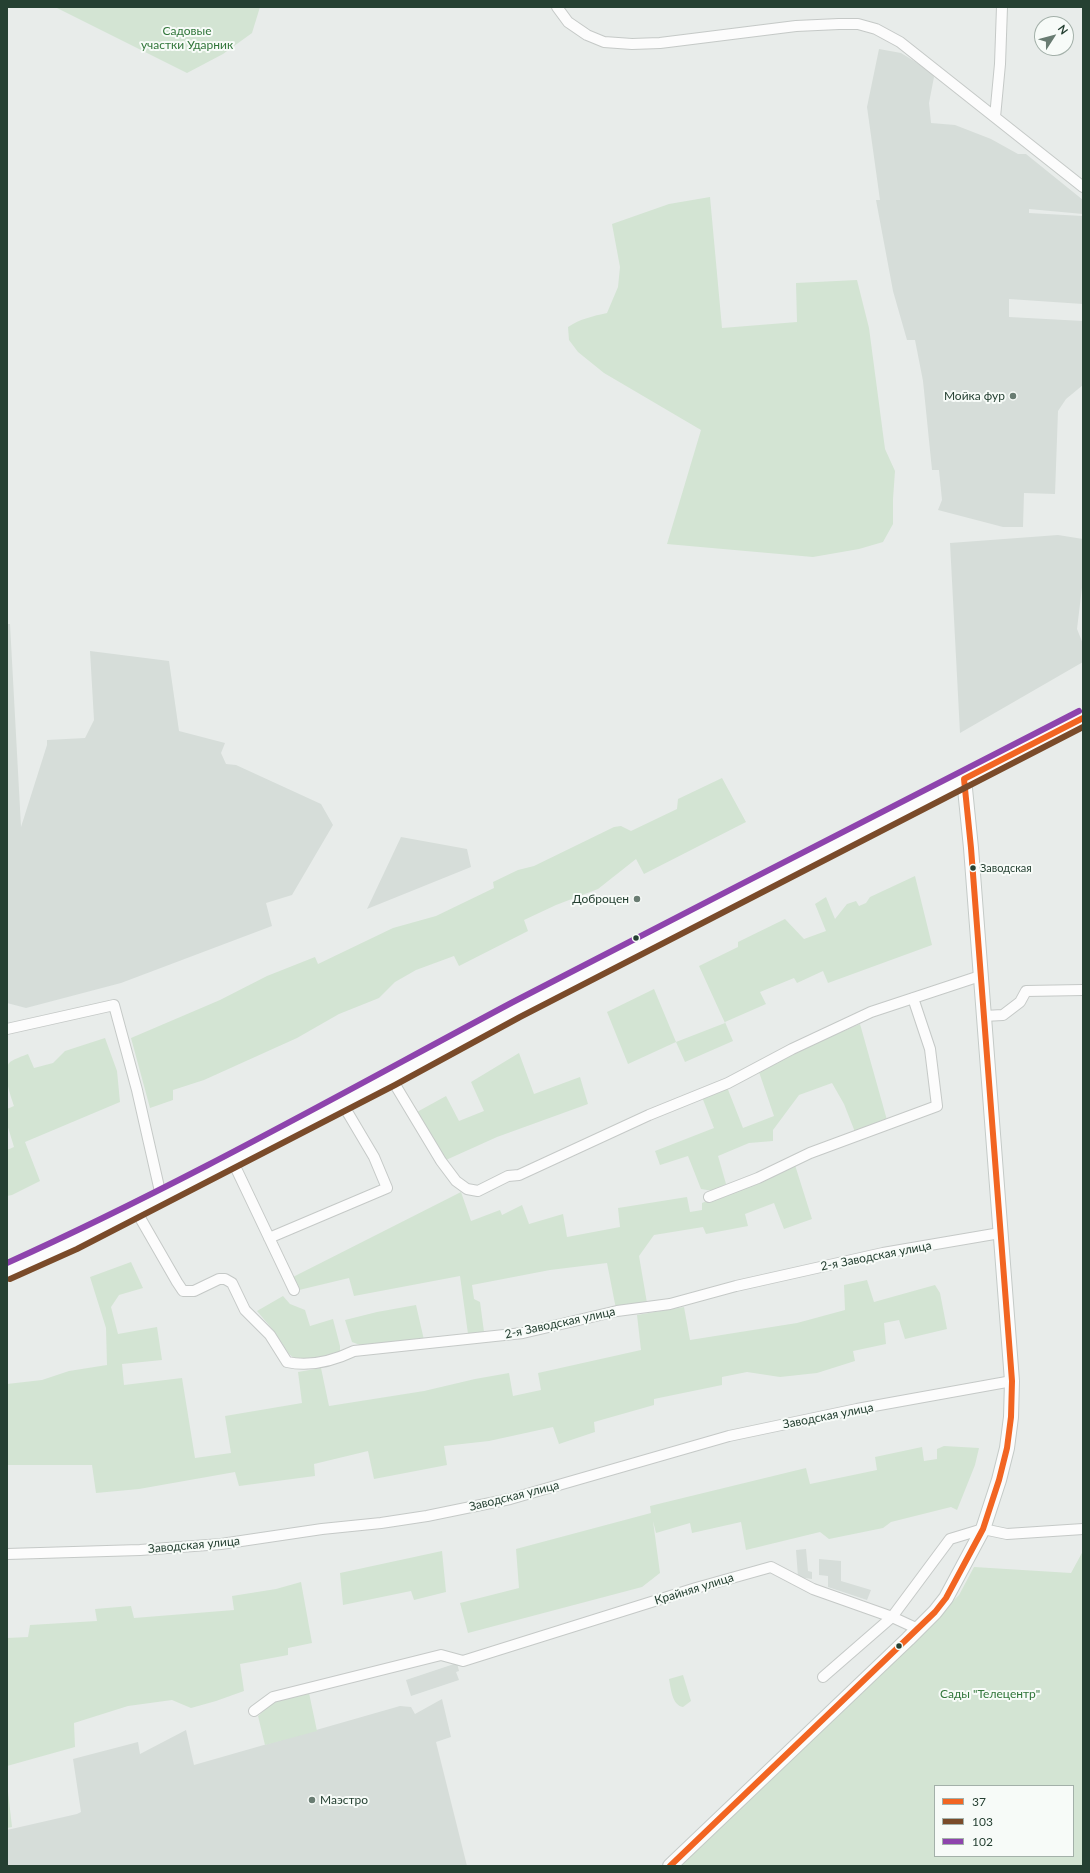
<!DOCTYPE html>
<meta charset="utf-8">
<style>
body{margin:0}
#map{position:relative;width:1090px;height:1873px;overflow:hidden;background:#e8ecea;font-family:Lato,sans-serif}
canvas{display:block}
.frame{position:absolute;inset:0;border:8px solid #254032;pointer-events:none}
.legend{position:absolute;left:934px;top:1785px;width:140px;height:72px;box-sizing:border-box;background:#f7fbf8;border:1px solid #a3b0a9;margin:0;padding:5px 7px;list-style:none;font-size:12px;color:#254032}
.legend li{display:flex;align-items:center;gap:8px;height:20px}
.legend b{width:20px;border:1px solid #a3b0a9}
.north{position:absolute;left:1034px;top:16px;width:40px;height:40px;box-sizing:border-box;background:#f7fbf8;border:1px solid #a3b0a9;border-radius:50%;rotate:54deg;font-size:11px;font-weight:700;line-height:16px;text-align:center;color:#254032}
.north::after{content:'';display:block;margin:auto;width:14px;height:18px;background:#697c72;clip-path:polygon(50% 0,100% 100%,50% 72%,0 100%)}
</style>
<div id="map">
<canvas width="1090" height="1873"></canvas>
<div class="frame"></div>
<ul class="legend">
<li><b style="height:5px;background:#f26522"></b>37</li>
<li><b style="height:5px;background:#7a4b2a"></b>103</li>
<li><b style="height:5px;background:#8e44ad"></b>102</li>
</ul>
<div class="north">N</div>
</div>
<script>
const ctx = document.querySelector('canvas').getContext('2d');
ctx.lineJoin = 'round';
function fill(path, color) { ctx.fillStyle = color; ctx.fill(path, 'evenodd'); }
function strokePath(path, color, width, dash) { ctx.strokeStyle = color; ctx.lineWidth = width; ctx.lineCap = dash ? 'butt' : 'round'; ctx.setLineDash(dash || []); ctx.stroke(path); }
function write(font, color, halo, rows, align = 'center') {
  ctx.font = font + ' Lato,sans-serif'; ctx.lineWidth = 4; ctx.setLineDash([]); ctx.textBaseline = 'middle'; ctx.strokeStyle = halo; ctx.fillStyle = color; for (const [text, x, y, turn = 0] of rows) {
    ctx.save(); ctx.translate(x, y); ctx.rotate((+turn || 0) * Math.PI / 180); ctx.textAlign = isNaN(turn) ? turn : align; if (halo) ctx.strokeText(text, 0, 0); ctx.fillText(text, 0, 0); ctx.restore();
  }
}
const built = new Path2D(`
 M879 49 901 53 932 72 934 77 929 103 931 123 955 125 991 139 1018 154H1026L1083 200V214L1029 209V213L1083 216V304L1009 299V317L1083 321V385L1066 399 1058 411 1055 494 1024 493 1023 527H1003L938 510 942 500 939 470H932L923 381 915 340H907L893 291 876 200H880L867 107Z
 M1058 535 1083 539V579L1077 629 1083 644V662L960 733 950 543Z
 M7 624H10L21 827 47 745V740L85 738 94 720 90 651 169 661 179 731 225 743 221 753 226 764 236 765 321 804 333 825 292 895 266 903 272 926 121 983 26 1008 7 1003Z
 M401 837 467 849 471 867 367 909Z
 M806 1549 808 1571 812 1572V1579L798 1577 796 1550Z
 M819 1559 841 1561V1581L871 1590 867 1600 828 1587V1576L819 1575Z
 M457 1663 459 1671 456 1672 459 1680 411 1696 406 1680Z
 M442 1699 451 1737 436 1742 467 1866H7V1830L77 1814 81 1812 73 1759 138 1742 140 1754 186 1730 194 1765 400 1706 411 1707 415 1714Z`);
const green = new Path2D(`
 M55 7H260L252 33 223 54 187 73Z
 M710 197 722 328 797 322 796 283 857 280 869 328 885 449 895 471 893 499V524L883 542 859 549 813 557 667 544 701 430 604 373 578 352 569 340 568 327C580 319 593 316 607 313L618 287 620 267 612 224 669 204Z
 M722 778 746 822 644 874 636 859 598 889 556 905 524 920 528 931 459 966 454 956 416 970 395 982 379 998 339 1014 297 1038 204 1080 173 1090V1100L150 1108 131 1038 220 1000 267 976 315 957 318 964 393 928 436 916 494 888 493 882 518 870 534 866 614 827 621 826 631 831 677 809 678 799Z
 M915 876 932 945 828 983 823 971 797 983 794 978 760 992 766 1004 725 1022 733 1041 685 1062 676 1042 628 1064 607 1012 654 989 676 1042 725 1023 699 966 738 947V942L785 919 804 939 826 931 815 904 826 897 835 919 847 904 856 901 859 906 866 903 870 897Z
 M860 1024 887 1120 855 1132 844 1104 832 1083 799 1095 773 1130V1141L749 1143 718 1156 726 1184 713 1191 701 1189 688 1156 660 1165 655 1151 714 1128 702 1097 727 1087 743 1128 774 1116 759 1072 784 1056Z
 M105 1038 117 1071 120 1102 25 1142 40 1181 12 1195 7 1196V1150L14 1147 7 1124V1109L14 1106C11 1096 1 1071 10 1062 14 1059 23 1056 28 1054L34 1068 53 1063 65 1051Z
 M519 1053 534 1094 580 1077 588 1104 497 1137 446 1160 417 1112 446 1096 459 1121 484 1111 471 1082Z
 M795 1165 812 1219 784 1229 774 1203 745 1214 748 1226 706 1234 703 1227 654 1235 639 1256 647 1303 616 1309 607 1263 550 1270 472 1285 474 1299 480 1302 484 1332 468 1334 460 1276 354 1296 349 1278 299 1290 293 1277 461 1192 471 1221 500 1210 502 1215 522 1205 529 1224 563 1214 567 1237 620 1227 618 1208 687 1197 690 1212 702 1210V1203Z
 M131 1262 143 1288 119 1295 111 1307 118 1334 157 1327 162 1360 122 1364 124 1385 182 1378 195 1458 231 1453 225 1416 302 1403 298 1372 321 1368 329 1406 424 1391 475 1379 509 1373 513 1396 541 1390 538 1373 641 1350 637 1315 684 1307 690 1340 797 1323 845 1310 844 1285 867 1280 874 1302 935 1285 940 1293 947 1329 905 1339 899 1320 884 1323 886 1344 853 1351 855 1361 817 1373 780 1377 747 1372 722 1377V1385L654 1399V1405L594 1422 595 1432 559 1444 553 1427 489 1441 444 1446 447 1465 374 1479 368 1451 314 1464 315 1476 239 1486 235 1472 139 1489 96 1493 92 1465H7V1384L42 1380 69 1371 107 1365 106 1328 90 1277Z
 M283 1296 290 1304 305 1310 310 1326 333 1319 340 1346V1352L333 1356 302 1359H295L289 1354 273 1330 257 1311Z
 M416 1305 424 1340 360 1345 352 1342 345 1320 377 1312Z
 M944 1446 979 1448 975 1465 957 1510 951 1507 891 1522 883 1528 829 1539 820 1532 746 1550 741 1522 692 1533 690 1523 656 1533 653 1521 660 1573 642 1587 468 1633 460 1603 519 1588 516 1549 651 1513 650 1506 806 1468 810 1484 877 1470 875 1457 922 1447 924 1461 937 1459V1449Z
 M442 1551 446 1592 414 1600 411 1591 343 1605 340 1573Z
 M1083 1551V1866H677L778 1773 959 1595 974 1567 1071 1573ZM935 1786H1073V1856H935Z
 M301 1582 312 1643 288 1648V1655L240 1664 244 1691 216 1701 191 1708 172 1700 128 1706 74 1723 75 1747 7 1766V1638L28 1637 30 1625 97 1621 95 1609 131 1606 134 1618 234 1610 232 1596 276 1589Z
 M683 1675 691 1701 683 1707C672 1705 671 1689 669 1679Z
 M309 1693 317 1731 265 1745 258 1716 275 1701Z
 M7 1783 12 1827 7 1828Z`);
const street = new Path2D(`
 M557 7 568 22 587 35 604 42 632 44 660 43 796 26 839 24H858L876 29 900 42 1083 187
 M995 117 1000 64 1002 7
 M984 1016 1003 1015 1020 1002 1026 991 1083 990
 M7 1029 114 1005 137 1090 161 1196
 M391 1078 441 1161 456 1181 467 1189 478 1191 508 1176 519 1175 649 1115 728 1083 792 1049 871 1012 980 976
 M232 1160 294 1290
 M709 1197 758 1178 810 1153 937 1106 930 1049 913 998
 M135 1209 177 1282 183 1291H194L219 1279H225L232 1283 245 1310 270 1335 287 1362C310 1367 333 1361 354 1351L523 1333 617 1311 670 1304 736 1286 883 1253 1000 1233
 M269 1238 387 1188 374 1157 342 1103
 M7 1554 140 1550 221 1544 322 1529 381 1523 427 1516 510 1499 729 1436 857 1409 1012 1381
 M823 1677 892 1617 950 1539 983 1529 1007 1534 1083 1529
 M254 1711 273 1697 441 1655 463 1661 696 1588 771 1567 813 1589 892 1617 918 1629`);
const secondary = new Path2D(`
 M7 1272 73 1242 391 1078 516 1010 1083 718
 M670 1866 908 1639 935 1612 946 1598 983 1529 999 1480 1007 1448 1011 1417 1012 1381 971 848 964 779`);
const bus1 = new Path2D(`
 M670 1866 935 1612 946 1598 983 1529 999 1480 1007 1448 1011 1417 1012 1381 971 848 964 779 1083 718`);
const bus2 = new Path2D(`
 M10 1279 77 1249 395 1085 520 1017 1083 727`);
const bus3 = new Path2D(`
 M7 1263C180 1185 346 1091 513 1002 701 904 891 808 1079 711`);
const markers = [
 [1013,396,4,"#697c72"],
 [973,868,3.5,"#254032"],
 [637,899,4,"#697c72"],
 [636,938,3.5,"#254032"],
 [899,1646,3.5,"#254032"],
 [312,1800,4,"#697c72"]
];
const busNames = [
 ["Заводская",980,868]
];
const parkNames = [
 ["Садовые",187,31],
 ["участки Ударник",187,45],
 ["Сады \"Телецентр\"",990,1694]
];
const poiNames = [
 ["Мойка фур",1005,396],
 ["Доброцен",629,899],
 ["Маэстро",320,1800,"left"]
];
const streetNames = [
 ["2-я Заводская улица",876,1256,-11],
 ["2-я Заводская улица",560,1323,-12],
 ["Заводская улица",828,1416,-11],
 ["Заводская улица",514,1496,-14],
 ["Заводская улица",194,1545,-5],
 ["Крайняя улица",694,1589,-17]
];
fill(built, '#d6ddd9');
fill(green, '#d3e4d3');
strokePath(street, '#c5c9c7', 12);
strokePath(secondary, '#c4cac7', 16);
strokePath(street, '#fcfcfc', 10);
strokePath(secondary, '#fcfcfc', 14);
strokePath(bus1, '#f26522', 6);
strokePath(bus2, '#7a4b2a', 6);
strokePath(bus3, '#8e44ad', 6);
for (const [x, y, r, color] of markers) { const dot = new Path2D(); dot.arc(x, y, r, 0, 2 * Math.PI); ctx.fillStyle = color; ctx.fill(dot); strokePath(dot, '#f7fbf8', 1.5); }
write('11px', '#254032', '#f7fbf8', busNames, 'left');
write('12px', '#31763a', '#f7fbf8', parkNames);
write('12px', '#254032', '#f7fbf8', poiNames, 'right');
write('12px', '#254032', '#f7fbf8', streetNames);
</script>
